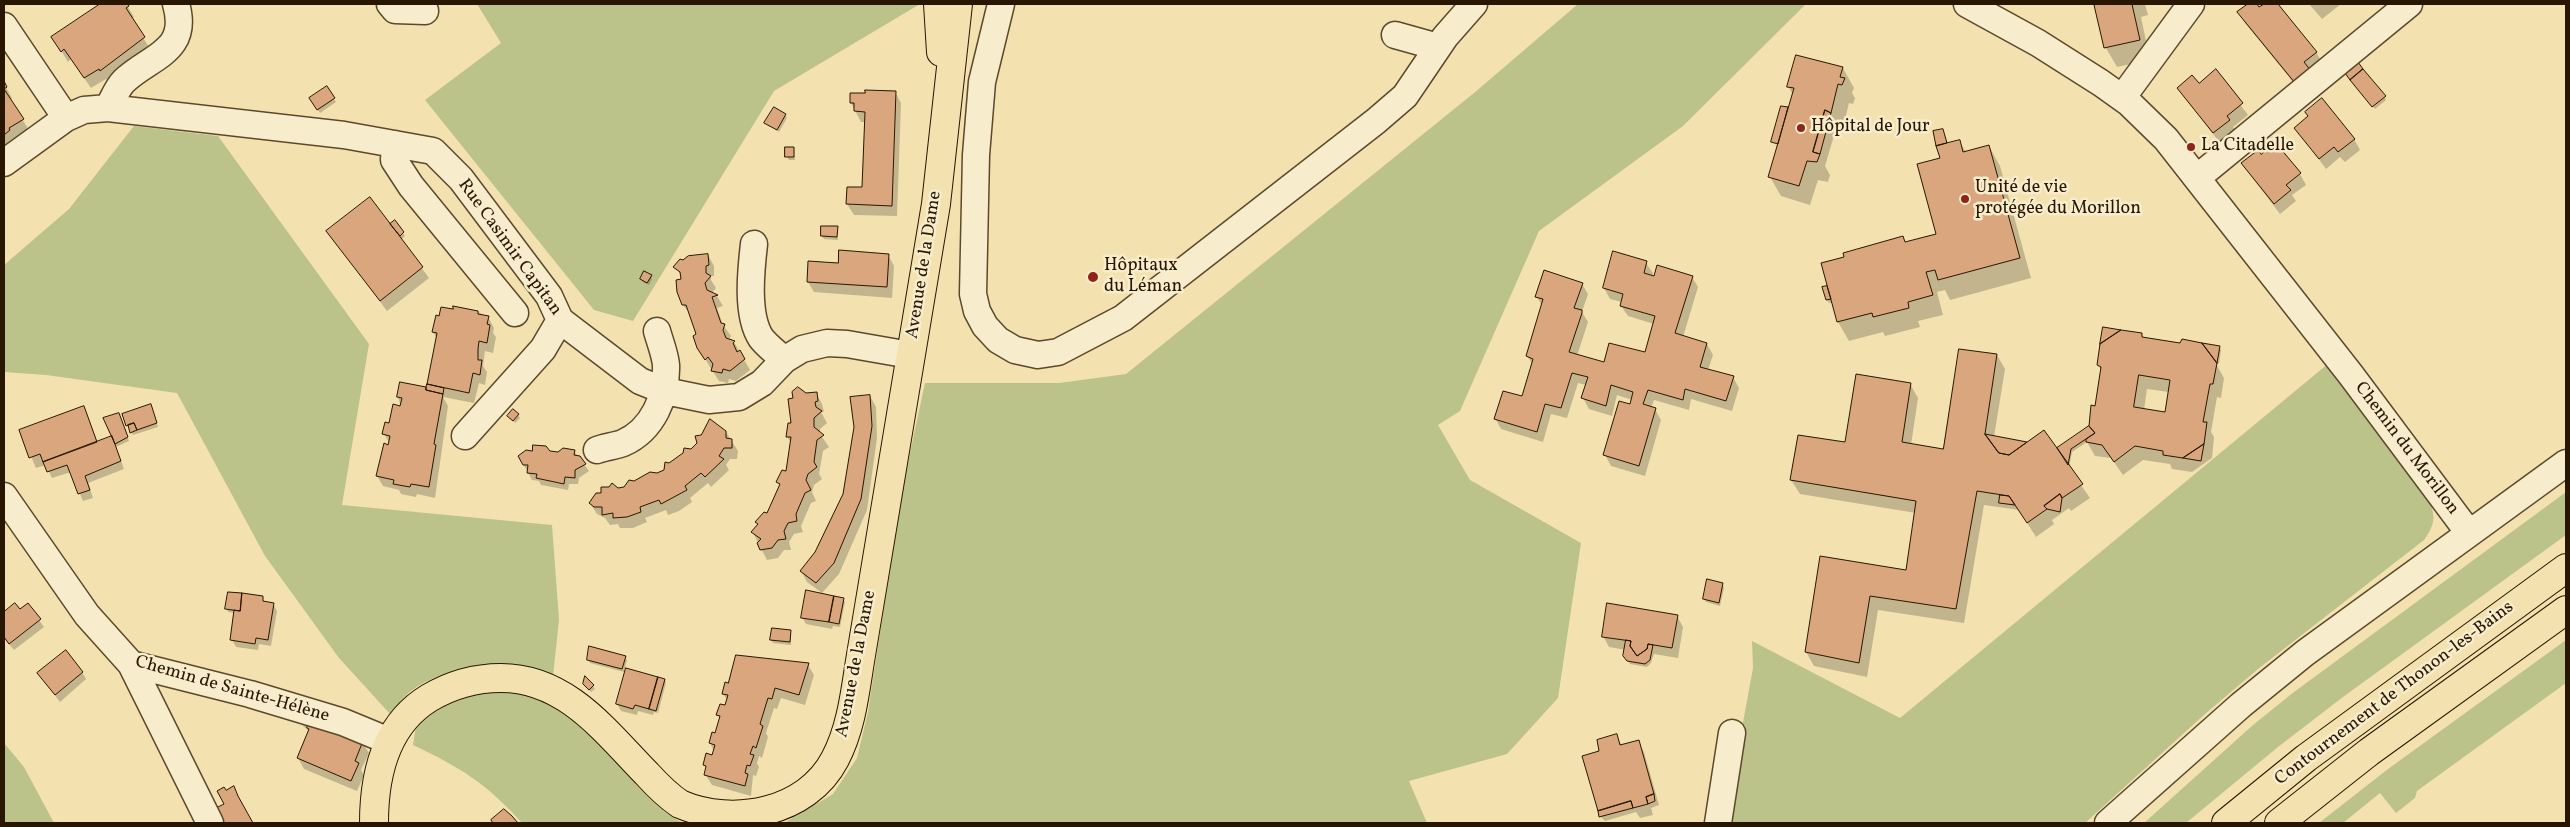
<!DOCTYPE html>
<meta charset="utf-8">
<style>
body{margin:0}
#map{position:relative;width:2570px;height:827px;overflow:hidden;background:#f3e2b0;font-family:Vollkorn,serif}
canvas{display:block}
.frame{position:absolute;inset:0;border:5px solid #291600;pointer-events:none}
</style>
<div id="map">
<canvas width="2570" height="827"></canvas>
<div class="frame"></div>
</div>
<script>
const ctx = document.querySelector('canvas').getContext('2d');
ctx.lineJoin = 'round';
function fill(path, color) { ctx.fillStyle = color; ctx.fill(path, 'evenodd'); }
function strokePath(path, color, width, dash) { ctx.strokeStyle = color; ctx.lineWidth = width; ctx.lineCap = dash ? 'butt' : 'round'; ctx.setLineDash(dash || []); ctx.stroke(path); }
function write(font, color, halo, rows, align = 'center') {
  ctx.font = font + ' Vollkorn,serif'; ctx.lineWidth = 5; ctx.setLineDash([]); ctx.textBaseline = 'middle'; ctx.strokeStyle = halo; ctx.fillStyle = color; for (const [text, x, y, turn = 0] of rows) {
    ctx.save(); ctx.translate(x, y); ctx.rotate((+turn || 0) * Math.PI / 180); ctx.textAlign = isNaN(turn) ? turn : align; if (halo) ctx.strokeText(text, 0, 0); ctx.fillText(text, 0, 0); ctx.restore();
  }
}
const green = new Path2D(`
 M477 4H920L774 91 633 321 594 310 425 100 501 43Z
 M1578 4H1806L1683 126 1539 231 1460 411 1438 425 1470 480 1581 543 1558 698 1507 754 1409 781 1427 823H784L833 794 857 758 868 712 900 499 925 383H1059L1126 374 1474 93Z
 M134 126 218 136 369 344 342 505 552 525 559 620 553 676C505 673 452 660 411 691 403 697 396 707 390 714L339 658 265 556 177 393 46 375 4 372V265L69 209Z
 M2329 363 2430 502C2436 518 2434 526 2424 540L2258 669 2205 714 2085 823H1732L1737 755 1753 668 1752 641 1900 718Z
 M2566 492V535L2343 697 2278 747 2186 823H2144L2253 725 2294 692Z
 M2566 640V683L2417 791 2415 798 2396 813 2380 793 2343 823H2319L2388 769Z
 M484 691C501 691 519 690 536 696 578 711 607 753 636 784 650 799 664 814 683 823H522C486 783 461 768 413 745L416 726 438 707Z
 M4 743 24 767 54 823H4Z`);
const shadow = new Path2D(`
 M103 4H126L134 17 132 19 150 49 107 81 106 79 91 88 71 59 68 62 53 37Z
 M2104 4H2145L2148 15 2141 17 2150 60 2117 67 2106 48 2096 6Z
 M2250 4H2255L2259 9 2266 4H2276L2316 52 2322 63 2302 93 2245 23 2239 12Z
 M2309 4H2341L2322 19Z
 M1804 57 1843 68 1854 88 1852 93 1855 98 1853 104 1849 103 1842 132 1836 129 1825 166 1830 175 1828 182 1818 180 1810 205 1781 196 1770 177 1778 147 1774 145 1783 147 1784 145 1773 142 1788 108 1789 110 1793 95 1788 86Z
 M2215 71 2248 115 2233 127 2236 131 2220 143 2178 88 2198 85Z
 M2348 77 2385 97 2386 100 2375 109Z
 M4 84 12 98 10 100 29 130 4 148Z
 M326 88 336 102 320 113 310 98Z
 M895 92 901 103 897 216 854 215 847 204 863 189 865 122H861L851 103Z
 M785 115 787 118 779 132 766 123Z
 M2296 128 2354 139 2360 150 2345 162 2340 157 2326 169Z
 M1934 132 1944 133 1947 144 1959 141 1966 152 1989 146 2000 166 2031 278 1950 300 1945 290 1937 292 1943 315 1918 321 1920 327 1885 336 1883 332 1849 341 1838 322 1833 302 1829 303 1827 300 1824 288 1906 243 1938 234 1941 159Z
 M794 148 795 160H789L787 157Z
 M2261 155 2300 174 2306 185 2292 195 2296 201 2280 214 2242 164Z
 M395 222 405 236 401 240 429 278 387 311 328 231 390 226Z
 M837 227 838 240 824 239 822 236Z
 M708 255 714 266V276H711V280L716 288 711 294 717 296 723 306 717 308 723 325 731 336 729 340 734 342 750 370 736 381 729 379 728 383 719 381 705 359 691 315 683 305 685 280 675 267 683 261Z
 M888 255 894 266 892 298 814 292 808 282 839 265Z
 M1646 263 1653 273 1652 277H1692L1698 287 1683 337 1707 344 1713 355 1708 370 1733 377 1739 388 1732 411 1691 399 1689 410 1654 400 1651 408 1655 409 1661 420 1645 476 1611 466 1605 455 1632 400 1617 395 1612 416 1589 409 1583 398 1586 385 1578 383 1567 418 1551 414 1543 442 1501 429 1495 418 1523 397 1533 365 1527 356 1542 306 1537 297 1582 284 1588 294 1582 312 1588 322 1577 356 1604 364 1646 353 1654 324 1628 316 1621 306 1622 302 1610 299 1604 288Z
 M651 275 652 279 649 285 643 282 641 279Z
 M478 312 488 317 494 328 493 333 496 337 493 353 485 351 483 366 487 372 485 385 479 383 474 403 443 397 448 406 435 498 417 494 416 497 401 494 399 490 383 486 377 476 391 446 384 434 401 407 398 397 425 388 427 391 437 339 433 332Z
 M2141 334 2144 339 2181 345 2219 347 2221 350 2219 364 2215 362 2224 378 2221 398 2217 397 2211 432 2214 437 2212 458 2192 472 2172 469 2170 464 2143 460 2123 475 2111 458 2095 456 2087 442 2072 452 2069 468 2090 498 2071 511 2069 508 2052 520 2054 524 2036 537 2019 510 1984 505 1964 623 1878 610 1867 677 1814 666 1806 652 1821 557 1907 571 1916 513 1800 494 1791 480 1846 444 1910 384 1918 398 1911 445 1944 451 1997 355 2005 369 1994 437 2057 450 2090 426 2096 407 2102 371 2098 365ZM2147 389 2169 392 2166 413 2144 410Z
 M816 393 822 404 824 412H821L827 423 820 429V434L829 447 823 451 819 474 822 479 814 485 812 492 816 501 811 503 801 526 803 532 794 534 789 542 791 550H784L778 558 767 560 753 533 758 526 756 522 767 515 781 486 778 482 787 472 792 444 787 437 805 395Z
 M870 396 876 407 877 438 867 510 839 574 822 593 807 582 801 571 816 553 844 494Z
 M84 408 98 443 112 438 105 419 120 417 129 441 116 447 124 469 88 483 93 498 83 501 71 472 52 478 46 465 36 468 20 431Z
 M152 409 158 427 133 435 131 432Z
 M518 415 520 418 515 423 509 416Z
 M726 432 738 451 737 459H730L726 465 729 470 711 487 708 483 690 498 692 502 679 511 668 515 666 510 645 518 647 522 633 528H620L618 524 610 525 605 518 597 514 590 503 602 494 625 489 634 482 665 471 669 465Z
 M574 451 589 471 579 478 578 484H569L568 490 541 485 539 481 532 480 519 456 549 452 558 453Z
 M1722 584 1724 588 1720 606 1706 602 1704 599Z
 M262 598 265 603 273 604 277 611 271 646 259 644 258 650 236 647 232 640 235 613 228 612 227 609Z
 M843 599 845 602 840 627 833 626 832 629 806 624 802 617Z
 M15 605 20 611 28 605 44 627 14 650 4 638V614Z
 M1677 616 1683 627 1678 658 1654 654 1651 663 1647 667 1630 664 1625 655 1626 650 1609 647 1603 636Z
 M791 631V645L773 643 771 640Z
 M625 657 627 660 624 672 590 663 588 659Z
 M808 665 814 675 805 705 781 698 777 709 774 708 766 733 768 737 762 758 759 756 757 763 759 767 756 776 753 775 751 796 712 785 705 774 707 769 705 764 713 756 714 751 710 743 716 735 720 719 718 715 726 707 728 701 723 694Z
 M82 672 86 679 60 702 39 674Z
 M665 680 666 683 658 713 654 712 653 715 638 711 637 715 621 711 617 704Z
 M593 686 595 689 591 692 586 687Z
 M306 717 362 742 369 753 361 770 364 775 357 791 304 769 298 758 309 731 303 726Z
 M1616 735 1622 746 1638 741 1644 752 1659 805 1651 808 1653 815 1640 818 1636 812 1605 821 1601 817 1600 752Z`);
const building = new Path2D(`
 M100 4H128L129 6 126 8 145 37 100 71 99 69 84 78 64 49 61 52 51 37Z
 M2132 4 2140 40 2104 48 2094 5Z
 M2248 4H2257L2259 7 2264 4H2278L2317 52 2304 62 2311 71 2295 83 2237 12Z
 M1796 55 1843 67 1840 77 1845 78 1842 85 1838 84 1831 113 1825 110 1813 152 1820 154 1817 162 1807 161 1799 186 1768 177 1794 88 1787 87Z
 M2358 62 2363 69 2350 80 2345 73Z
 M2216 69 2243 103 2227 116 2230 120 2213 133 2177 88 2192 75 2199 83Z
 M2363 69 2386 96 2372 107 2350 80Z
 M4 81 7 87 4 89 24 119 9 128 10 130 4 135Z
 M327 86 335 98 317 110 309 98Z
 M865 90 896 91 892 206 846 204 847 187H862L865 112 854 111V103H850V93H865Z
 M2322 98 2355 139 2338 152 2334 147 2319 159 2294 128 2308 116 2305 112Z
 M1781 106 1788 107 1778 144 1771 142Z
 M774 107 786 114 777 130 764 123Z
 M1825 110 1831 113 1820 154 1813 152Z
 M1943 129 1947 143 1936 146 1933 131Z
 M1960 140 1963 152 1989 145 2020 258 1938 280 1935 270 1926 272 1933 295 1908 302 1909 308 1873 317 1872 313 1837 322 1821 263 1844 257 1843 253 1903 236 1905 242 1936 234 1917 164 1940 158 1936 146Z
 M2275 142 2301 173 2286 185 2291 190 2274 204 2241 163 2258 150 2261 154Z
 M785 147H794V157H785Z
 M370 197 423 267 380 301 326 231Z
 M395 220 404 232 400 236 390 224Z
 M821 226H838L837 237 821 236Z
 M839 250 889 254 887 287 807 282 808 261 838 263Z
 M1613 251 1647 261 1644 273 1654 276 1657 265 1693 276 1675 333 1707 343 1700 367 1734 376 1726 401 1685 389 1683 400 1648 390 1643 404 1656 408 1639 466 1603 455 1619 401 1630 404 1633 392 1611 385 1606 406 1581 398 1588 377 1572 373 1561 408 1545 404 1537 432 1494 419 1503 391 1522 396 1533 359 1526 356 1543 299 1535 297 1544 270 1583 283 1574 308 1582 310V313L1569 352 1604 362 1609 343 1645 352 1655 316 1620 306 1623 294 1603 288Z
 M708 254 709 265 706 266V273L711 276 705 283 707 290 718 295 712 297 721 323 725 324 723 330 726 338 735 341 733 343 737 352 740 350 745 359 730 371 723 369 722 373 711 371 713 364 708 357 705 360 697 348 693 336 696 334 686 305H682L677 292 676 280 681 279 680 272 673 267 680 259 683 260 688 256Z
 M644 271 652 275 647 283 640 279Z
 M1827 286 1831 299 1826 300 1822 287Z
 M453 306 478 311V314L489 316 487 324 490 325 487 343 479 341 478 349V360H482L480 375 473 373 469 393 427 384 437 333 432 332 436 315 439 316 441 307 453 309Z
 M2103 327 2121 330 2100 344Z
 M2121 330 2142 333V337L2180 343 2182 339 2202 343 2217 363 2213 384H2210L2203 422H2207L2204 444 2183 458 2163 455V451L2135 446 2114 462 2102 445 2086 442V439L2095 433 2089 426 2091 405 2095 406 2101 367 2097 365 2100 344ZM2139 375 2170 380 2165 412 2134 407Z
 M2202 343 2220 346 2217 363Z
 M1959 349 1997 354 1985 434 1999 453 2009 455 2044 430 2083 484 2062 498 2060 494 2044 506 2047 509 2027 523 2009 496 1977 491 1956 609 1870 596 1859 663 1805 652 1820 556 1906 570 1916 501 1790 480 1798 435 1845 442 1856 374 1911 383 1902 442 1943 449Z
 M400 382 426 387V390L443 394 434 444 436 445 429 487 411 484 410 487 393 484 394 480 376 476 384 443 388 445 390 436 382 434 385 422 389 423 393 404 400 406 402 398 397 397Z
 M427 384 444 388 443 394 426 390Z
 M798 387 806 393 817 392 818 401 815 402 816 407 822 411 814 418V427L824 435 817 440 814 462 817 467 808 474 806 480 811 490 805 493 796 514 797 521 788 523 784 531 786 539 778 540 772 548 760 550 757 543 761 539 751 532 758 524 755 522 764 512 767 513 780 484 776 482 782 470 786 471 791 437H786L788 423H791L788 399 793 398 792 392Z
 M870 395 872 426 861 499 834 563 816 583 800 571 815 552 843 494 854 427 850 397Z
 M151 404 157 423 137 430 134 423 126 426 122 414Z
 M84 406 97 442 43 462 40 454 29 458 19 430Z
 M513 409 519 414 513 421 507 416Z
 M119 413 128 437 115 444 103 418Z
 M710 419 726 431V438L732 439V448H724L719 456 724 459 705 477 701 473 685 486 687 490 661 504 659 500 640 507 641 512 627 517 613 518V513L602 515V507H594L589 503 596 493H601V487H609L612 483 618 488 624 487 629 480 634 481 650 472 657 473 664 470 665 462 669 463 683 453 684 448 691 449 697 443 695 436 701 435Z
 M134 423 137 430 130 433 128 425Z
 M2089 426 2095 433 2071 449 2068 465 2057 448Z
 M1985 434 2027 442 2009 455 1999 453Z
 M112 436 121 461 85 476 90 490 78 494 67 465 47 472 43 462Z
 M2204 444 2201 461 2183 458Z
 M533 445 546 446 550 451 558 452 563 448 575 450 574 455 580 456 586 464 575 470V478L565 477 564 484 536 478 537 474 527 473 528 465H523L518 456 526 450 532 451Z
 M2060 494 2062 498 2060 512 2047 509 2044 506Z
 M2000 495 2009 496 2015 505 1999 503Z
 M1707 579 1723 583 1719 603 1703 599Z
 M806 590 834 596 829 622 801 618Z
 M228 592 242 593 240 611 225 609Z
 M242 593 263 596V601L274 603 268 640 256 638 255 644 230 640 234 610 240 611Z
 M834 596 844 598 839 624 829 622Z
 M15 603 20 609 28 603 41 619 9 644 4 637V612Z
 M1607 603 1678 615 1672 648 1648 644 1647 649 1637 656 1630 646 1631 641 1602 637Z
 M772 628 791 630 790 642 770 640Z
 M1626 640 1631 641 1630 646 1637 656 1647 649 1648 644 1653 645 1650 660 1645 664 1627 661 1623 656Z
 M589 646 626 656 622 669 587 660Z
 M66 650 83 672 55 695 37 673Z
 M736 655 809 663 799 695 775 688 772 699 768 698 760 724 763 726 756 748 753 746 750 754 754 755 750 766 747 765 745 773 748 774 745 786 704 775 706 766 703 765 706 753 712 755 715 745 709 743 712 732 715 733 720 716 716 715 720 704 725 705 728 695 722 694 725 682 728 683Z
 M626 668 658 677 649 709 635 705 633 709 616 704Z
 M585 676 594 685 589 690 583 684Z
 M658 677 665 679 656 711 649 709Z
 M310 717 363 741 355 761 359 763 351 781 297 758 309 729 307 728Z
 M1617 734 1620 745 1639 740 1654 794 1646 797 1648 804 1633 808 1631 801 1598 811 1582 756 1599 751 1597 740Z
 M234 786 238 796 253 823H220L212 810 224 804 217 791 224 787 226 790Z
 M1654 794 1655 801 1648 804 1646 797Z
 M1631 801 1633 808 1599 817 1598 811Z
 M504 809 512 816 518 823H493L491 820Z`);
const minor = new Path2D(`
 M390 4 395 10 425 11
 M1001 4 982 82 976 155 973 294 977 311 985 326 998 340 1015 350 1038 355 1058 352 1123 318 1376 121 1405 96 1445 37 1474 4
 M1967 4 2038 43 2101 83 2129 103 2166 139 2351 375 2469 533
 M4 26 66 118
 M1395 35 1438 47
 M2122 98 2191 4
 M108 108C113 99 117 88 124 81 150 56 190 52 176 4
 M395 144 394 160 411 186 515 313
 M4 163 66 118 84 110 108 108 344 135 433 151 461 179 549 296 560 320 640 381 665 391 709 400 739 397 762 383 784 360 802 349 827 343 847 344 910 355
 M2198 177 2409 4
 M754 244C751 270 746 315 761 338 767 346 777 353 784 360
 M465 436 543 349 560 320
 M597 450C605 447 615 446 623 443 653 430 667 396 666 365 665 354 660 342 657 331
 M4 496 87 615 131 664 250 694 343 722 389 741
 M131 664 210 823
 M1718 823 1732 733
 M2108 823 2241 705 2305 653 2566 463`);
const major = new Path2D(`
 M938 4 941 52
 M374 823C374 775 385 725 429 698 451 685 475 678 501 678 566 678 605 731 647 774 657 785 668 796 680 804 733 827 807 813 835 759 851 729 855 693 860 661L936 204 958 4`);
const highway = new Path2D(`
 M2226 823 2306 758 2566 568
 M2279 823 2369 752 2566 610`);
const markers = [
 [1801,128,5,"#8f2418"],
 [2191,147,5,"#8f2418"],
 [1965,199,5,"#8f2418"],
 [1093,277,6,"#8f2418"]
];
const poiNames = [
 ["Hôpital de Jour",1811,128],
 ["La Citadelle",2201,147],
 ["Unité de vie",1975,189],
 ["protégée du Morillon",1975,210],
 ["Hôpitaux",1104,267],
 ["du Léman",1104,288]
];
const streetNames = [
 ["Rue Casimir Capitan",509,248,54],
 ["Avenue de la Dame",925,265,-81],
 ["Chemin du Morillon",2406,449,53],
 ["Avenue de la Dame",857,664,-79],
 ["Chemin de Sainte-Hélène",232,690,16],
 ["Contournement de Thonon-les-Bains",2395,694,-37]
];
fill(green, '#bbc38b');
fill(shadow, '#0003');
fill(building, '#d9a67d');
strokePath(building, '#291600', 1);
strokePath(minor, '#5c492c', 29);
strokePath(major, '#291600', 30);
strokePath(highway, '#291600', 30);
strokePath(minor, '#f7eccc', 26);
strokePath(major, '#f3e2b0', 28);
strokePath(highway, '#f3e2b0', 28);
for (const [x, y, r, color] of markers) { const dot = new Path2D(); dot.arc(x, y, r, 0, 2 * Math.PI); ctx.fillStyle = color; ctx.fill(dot); strokePath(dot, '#f7eccc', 2); }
write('18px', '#291600', '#f7eccc', poiNames, 'left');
write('18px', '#291600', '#f7eccc', streetNames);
</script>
